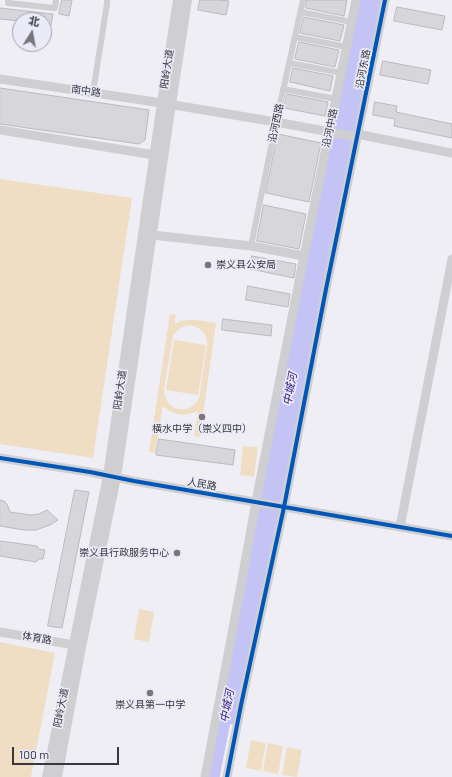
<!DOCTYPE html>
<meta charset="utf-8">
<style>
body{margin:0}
#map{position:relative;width:452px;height:777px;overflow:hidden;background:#eeeef4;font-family:Barlow,"Noto Sans SC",sans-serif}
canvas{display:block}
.north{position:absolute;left:12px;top:12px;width:40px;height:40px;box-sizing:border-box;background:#eaeaf8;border:1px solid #a2a2ad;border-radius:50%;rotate:11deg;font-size:11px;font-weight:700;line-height:16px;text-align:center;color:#37373c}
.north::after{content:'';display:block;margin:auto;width:14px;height:18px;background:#77777c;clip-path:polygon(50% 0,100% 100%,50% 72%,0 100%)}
.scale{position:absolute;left:12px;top:747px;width:107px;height:18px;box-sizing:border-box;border:2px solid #37373c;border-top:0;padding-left:5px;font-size:12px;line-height:14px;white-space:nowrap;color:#37373c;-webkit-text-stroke:3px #eaeaf8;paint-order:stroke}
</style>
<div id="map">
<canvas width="452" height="777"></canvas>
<div class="north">北</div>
<div class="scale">100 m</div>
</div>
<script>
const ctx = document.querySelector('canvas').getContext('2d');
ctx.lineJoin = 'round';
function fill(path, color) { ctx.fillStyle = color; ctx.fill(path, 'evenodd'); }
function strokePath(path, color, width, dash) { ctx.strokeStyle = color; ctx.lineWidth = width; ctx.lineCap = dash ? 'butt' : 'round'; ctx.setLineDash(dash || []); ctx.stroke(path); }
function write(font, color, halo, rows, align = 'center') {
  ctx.font = font + ' Barlow,"Noto Sans SC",sans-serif'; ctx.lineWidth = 3.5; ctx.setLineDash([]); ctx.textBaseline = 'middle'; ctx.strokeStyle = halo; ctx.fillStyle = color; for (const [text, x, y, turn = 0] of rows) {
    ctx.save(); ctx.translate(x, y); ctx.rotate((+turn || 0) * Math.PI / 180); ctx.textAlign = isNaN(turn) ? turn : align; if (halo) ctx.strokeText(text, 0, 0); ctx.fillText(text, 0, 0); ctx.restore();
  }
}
const green = new Path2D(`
 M0 179 132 198 93 458 0 444Z
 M170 314 176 315 174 324C188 317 202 321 216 323L200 437 194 436 198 411C185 417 173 415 163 406L155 453 149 452ZM188 325C200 326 208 334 207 345L199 398C189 417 164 411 164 389L173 336C177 330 181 327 188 325Z
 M174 340 206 345 198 395 166 390Z
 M243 446 258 447 254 477 240 475Z
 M139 609 154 612 149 642 134 639Z
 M0 642 55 653 31 777H0Z
 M251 740 266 743 261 771 246 768Z
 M268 743 283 746 278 774 263 771Z
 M287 747 302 750 297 777 282 775Z`);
const river = new Path2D(`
 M221 714 364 0
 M232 718 375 0
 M213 777 227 706`);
const building = new Path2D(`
 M62 0H72L69 16 59 14Z
 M200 0H219L229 1 226 15 198 10Z
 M307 0H347L344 16 306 8Z
 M397 7 445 16 442 30 394 21Z
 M0 8 53 14 51 25 44 24V20H20V21L0 19Z
 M304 17 344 25 340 41 300 33Z
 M299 42 339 50 335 67 295 59Z
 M383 61 431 70 428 84 380 75Z
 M293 68 333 76 330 91 290 82Z
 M0 88 149 110 145 140 139 144 0 124Z
 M287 94 328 102 325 116 284 108Z
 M375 102 397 106 396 112 452 124V138L394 126 395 119 373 115Z
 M278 134 321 143 309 202 266 193Z
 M264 205 306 214 299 249 257 241Z
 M252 256 296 264 294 278 250 269Z
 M248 286 290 294 288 307 246 300Z
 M223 319 272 325 271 336 222 330Z
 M159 439 235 450 233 465 156 455Z
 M75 490 89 492 62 628 48 626Z
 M0 500 4 501 7 504 10 512 30 515 39 514 47 510 58 520 50 525 36 530H24L0 526Z
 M0 541 37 546 39 549 45 550 43 559H39L36 562 0 556Z`);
const street = new Path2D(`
 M8 0V3L55 8 56 0
 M301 12 352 22
 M295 37 347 47
 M289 63 342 73
 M283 89 336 99
 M93 92 107 4V0
 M251 246 275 127 303 0`);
const secondary = new Path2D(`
 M0 79 162 103 276 122 352 136 362 135 452 153
 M0 130 155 155
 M152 235 251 246 304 256
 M0 458 90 472 134 481 452 536
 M400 527 452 259
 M0 632 74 645
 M205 777 236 612 258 491 304 256 356 0
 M227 777 241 705 284 507 326 289 385 0`);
const primary = new Path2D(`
 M47 777 108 476 162 103 178 0
 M57 777 81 647 116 477 171 104 187 0`);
const cycleway = new Path2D(`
 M0 458 90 472 134 481 452 536
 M227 777 241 705 284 507 326 289 385 0`);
const markers = [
 [208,265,4,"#77777c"],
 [202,417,4,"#77777c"],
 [177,553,4,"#77777c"],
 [150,693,4,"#77777c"]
];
const streetNames = [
 ["阳岭大道",167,69,-81],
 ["沿河东路",363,69,-79],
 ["南中路",86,91,8],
 ["沿河西路",276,123,-78],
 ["沿河中路",330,128,-78],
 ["阳岭大道",120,390,-82],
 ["人民路",202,484,10],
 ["体育路",37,638,10],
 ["阳岭大道",61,708,-79]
];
const poiNames = [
 ["崇义县公安局",216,265,"left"],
 ["横水中学（崇义四中）",202,429],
 ["崇义县行政服务中心",169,553,"right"],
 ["崇义县第一中学",150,705]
];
const waterNames = [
 ["中城河",290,389,-79],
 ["中城河",227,706,-79]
];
fill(green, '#f0dec4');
strokePath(river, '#c3c3f5', 13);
fill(building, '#d6d6db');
strokePath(building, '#bababf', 1);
strokePath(street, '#cfcfd1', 6);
strokePath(secondary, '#cfcfd1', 9);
strokePath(primary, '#cfcfd1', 10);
strokePath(cycleway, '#0057b8', 4);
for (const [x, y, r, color] of markers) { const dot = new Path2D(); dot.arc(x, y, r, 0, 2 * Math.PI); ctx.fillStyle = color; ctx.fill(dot); strokePath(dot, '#eaeaf8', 1.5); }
write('10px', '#37373c', '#eaeaf8', streetNames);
write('10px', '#37373c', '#eaeaf8', poiNames);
write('italic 11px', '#311a7c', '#eaeaf8', waterNames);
</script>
